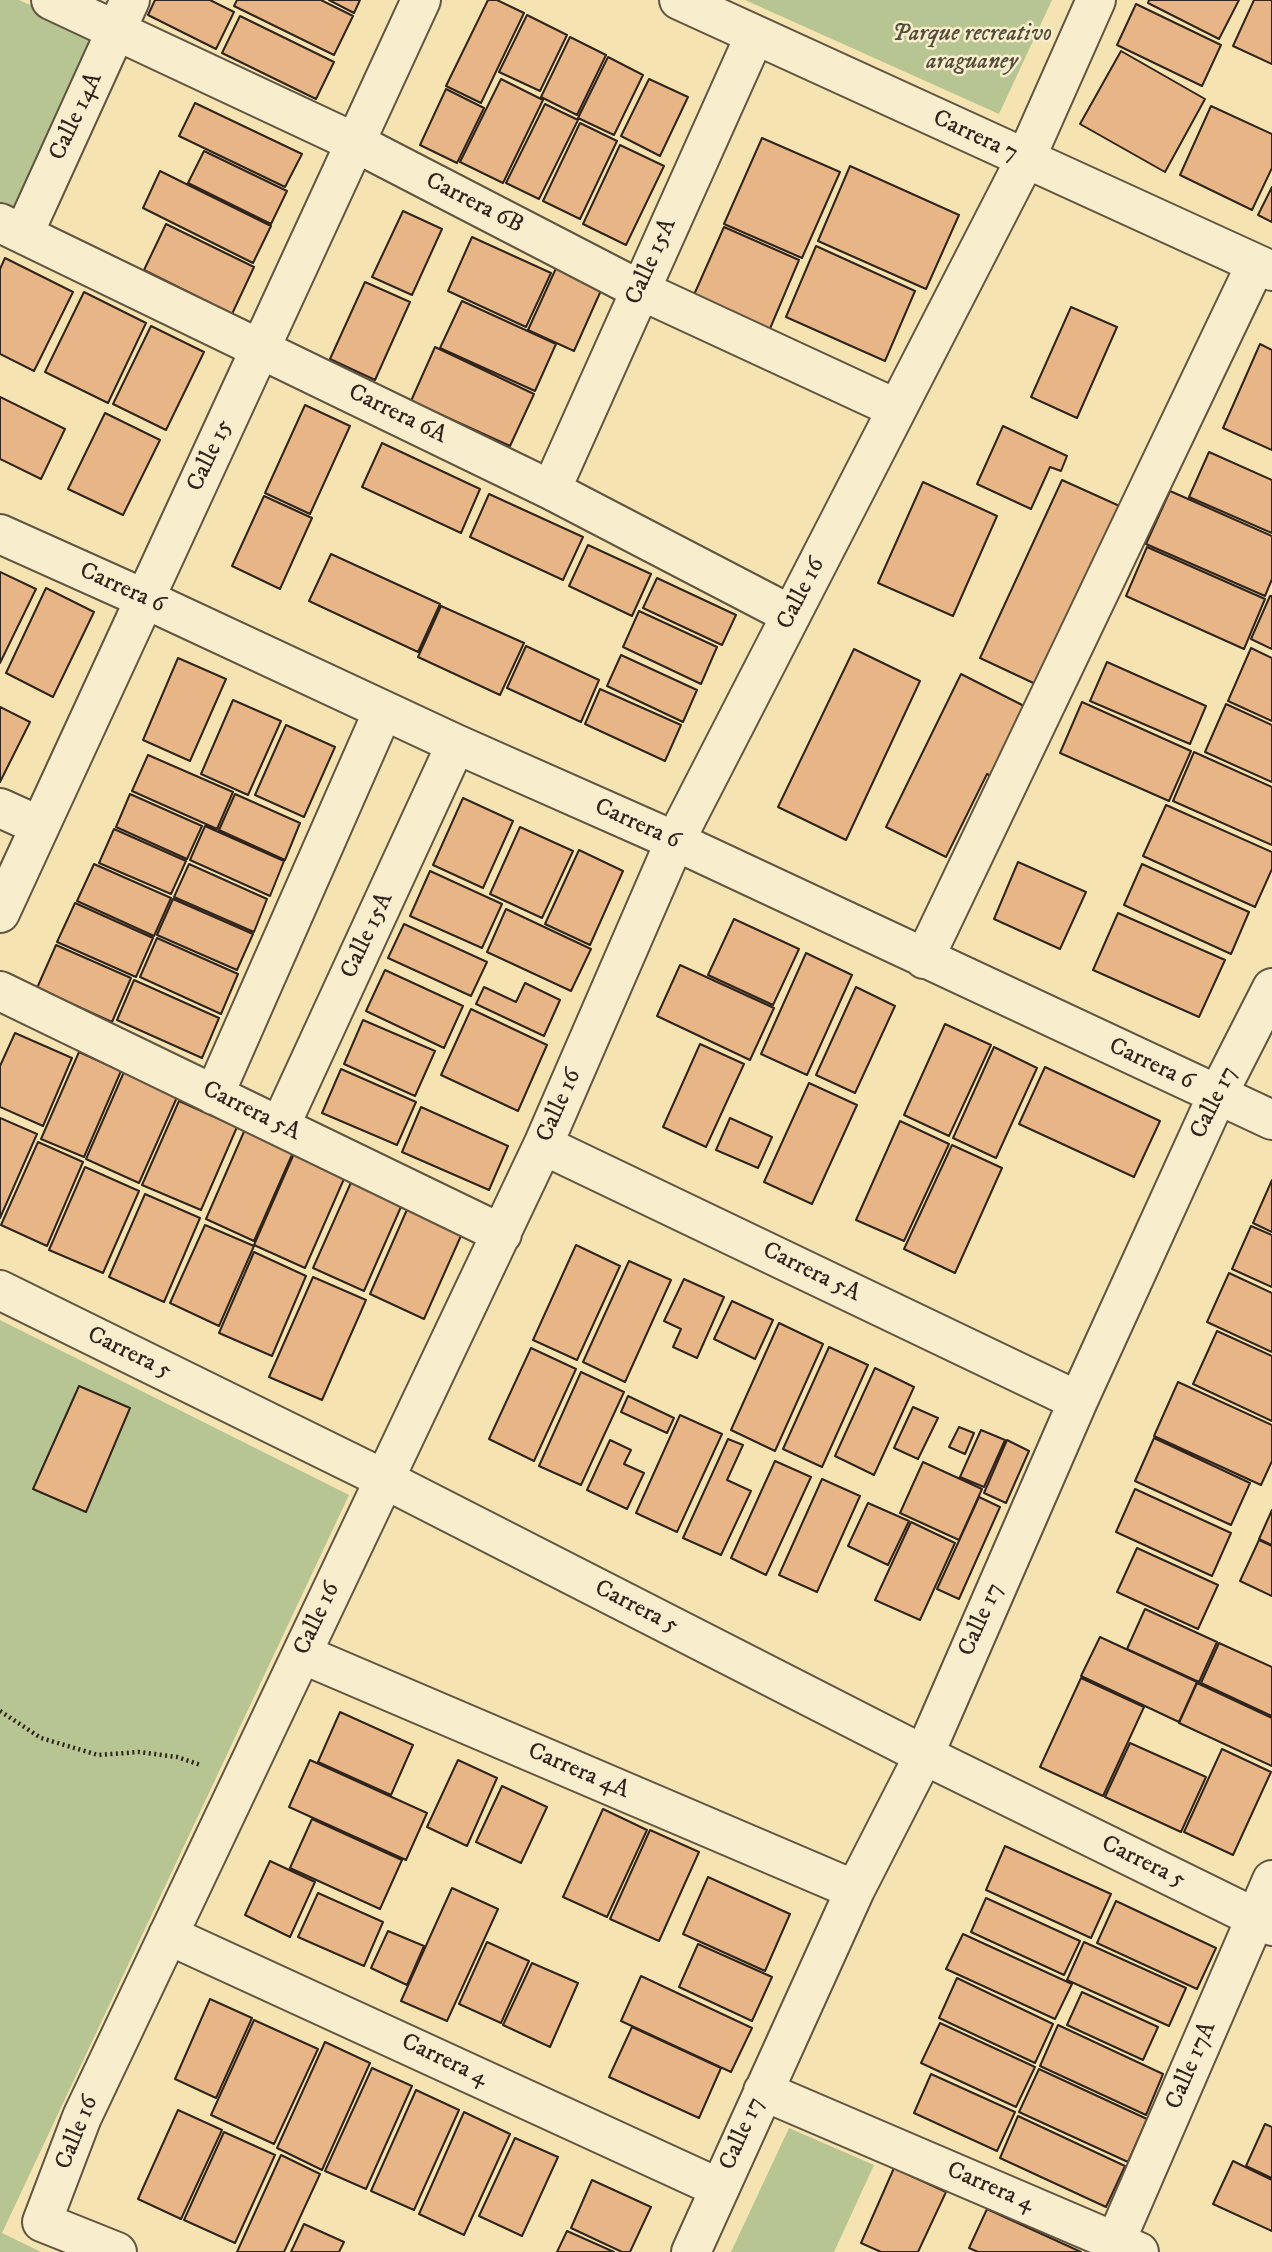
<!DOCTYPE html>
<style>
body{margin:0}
canvas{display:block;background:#f5e4b1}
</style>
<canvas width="1272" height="2252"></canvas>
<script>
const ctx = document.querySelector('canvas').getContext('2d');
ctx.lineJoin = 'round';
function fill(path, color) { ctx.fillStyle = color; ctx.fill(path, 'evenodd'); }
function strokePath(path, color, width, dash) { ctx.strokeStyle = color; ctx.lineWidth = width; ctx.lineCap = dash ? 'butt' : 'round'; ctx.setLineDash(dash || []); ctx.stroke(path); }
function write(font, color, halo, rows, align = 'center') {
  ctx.font = font + ' "IM FELL DW Pica",serif'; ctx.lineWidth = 5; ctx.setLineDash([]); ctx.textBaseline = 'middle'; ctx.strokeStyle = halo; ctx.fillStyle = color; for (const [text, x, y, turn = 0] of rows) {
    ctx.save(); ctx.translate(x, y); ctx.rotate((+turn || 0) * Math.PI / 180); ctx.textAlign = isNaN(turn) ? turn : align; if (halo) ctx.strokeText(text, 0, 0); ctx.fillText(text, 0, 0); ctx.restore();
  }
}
const green = new Path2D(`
 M0 0H19L97 35 15 212 0 206Z
 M745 0H1052L999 114Z
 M0 1320 349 1495 2 2233 41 2252H0Z
 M789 2128 874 2165 834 2252H731Z`);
const building = new Path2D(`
 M155 0H210L234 12 216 49 148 15Z
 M237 0H321L353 16 334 55 234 6Z
 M329 0H360L354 13Z
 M488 0H497L524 13 481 103 446 86Z
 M1149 0H1239L1219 39 1148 3Z
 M1254 0H1272V64L1233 46Z
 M1136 4 1221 45 1202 86 1117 45Z
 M527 15 567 35 540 91 499 72Z
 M240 16 334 62 316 99 222 53Z
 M570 37 606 55 577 115 541 97Z
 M1121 51 1205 99 1165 172 1080 124Z
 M608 57 643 75 614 135 578 118Z
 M501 79 543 100 503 183 460 162Z
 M649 79 688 97 660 156 621 136Z
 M446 89 484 108 457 163 420 145Z
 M195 103 302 154 285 187 179 136Z
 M545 104 578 120 539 199 506 183Z
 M1211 106 1272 134V168L1252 210 1180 175Z
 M580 123 617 141 580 219 543 201Z
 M762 138 840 172 802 258 724 224Z
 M620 145 664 166 626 245 583 224Z
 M204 151 287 191 271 224 188 183Z
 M850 166 959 215 926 289 818 241Z
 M160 171 271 226 253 263 143 208Z
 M1272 187V222L1258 215Z
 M403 211 442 229 412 295 372 277Z
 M166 224 254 267 232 314 144 270Z
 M724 227 799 260 769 331 693 297Z
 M472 237 551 273 526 327 448 291Z
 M816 246 915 291 885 361 786 317Z
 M5 258 73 292 34 371 0 354V269Z
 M557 266 603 286 574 351 528 330Z
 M365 282 410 302 375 380 330 359Z
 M84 292 146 323 108 403 45 372Z
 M462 301 556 344 535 391 440 348Z
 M1071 307 1117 327 1077 418 1031 397Z
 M151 326 204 352 166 430 113 404Z
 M1260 344 1272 350V450L1223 428Z
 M435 347 534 394 510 446 411 401Z
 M0 397 65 429 41 479 0 459Z
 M305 405 350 426 310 514 265 493Z
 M105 413 160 440 123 515 68 489Z
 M1003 426 1067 456 1061 471 1050 467 1031 509 977 484Z
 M382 443 480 489 461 533 362 487Z
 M1209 452 1272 480V533L1189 497Z
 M1062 480 1124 508 1042 687 980 658Z
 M923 482 997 516 953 616 878 583Z
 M1170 491 1272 536V579L1265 596 1146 544Z
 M489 494 583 537 563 580 470 537Z
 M264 496 312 518 280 589 232 566Z
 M588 545 651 574 632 616 569 586Z
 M1147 547 1265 599 1244 649 1126 596Z
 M331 554 440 604 418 652 309 601Z
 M0 572 36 589 0 663Z
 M657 578 736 615 722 645 643 608Z
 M46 588 94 612 53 697 6 673Z
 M1270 596H1272V649L1251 639Z
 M441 606 524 643 500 695 418 657Z
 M639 611 717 647 701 684 623 647Z
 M526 646 599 680 581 722 507 688Z
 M1251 648 1272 658V721L1228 701Z
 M854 649 920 681 846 840 778 807Z
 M621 655 697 690 683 722 607 686Z
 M178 658 226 679 190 761 143 740Z
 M1107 662 1206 706 1190 744 1090 701Z
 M961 674 1034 711 1000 781 987 774 946 857 886 827Z
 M600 689 681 725 665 761 585 724Z
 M233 700 281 721 248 795 201 774Z
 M1082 702 1191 751 1169 801 1060 753Z
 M1226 704 1272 725V782L1205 752Z
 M0 707 30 722 0 782Z
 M286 725 335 747 304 817 255 795Z
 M1194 752 1272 787V845L1173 801Z
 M148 755 233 792 217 829 132 791Z
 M130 794 202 826 187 859 116 827Z
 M235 794 300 823 285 860 219 830Z
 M463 798 513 821 483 888 433 865Z
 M1166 805 1272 852V869L1255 907 1143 856Z
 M205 826 284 861 270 896 190 860Z
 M520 827 573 851 542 918 490 894Z
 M114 829 186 861 171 894 99 863Z
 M579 850 623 871 590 945 545 924Z
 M1018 862 1086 892 1060 949 994 919Z
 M94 864 171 898 154 936 77 901Z
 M189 864 267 899 254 932 174 897Z
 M1142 864 1249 912 1231 954 1124 905Z
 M430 871 502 904 482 948 410 916Z
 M173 899 253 934 237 970 157 935Z
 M75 903 153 938 136 977 57 942Z
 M506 909 591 949 571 991 487 952Z
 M1118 913 1225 960 1199 1017 1093 970Z
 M734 919 799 949 773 1005 708 975Z
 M404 924 487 962 471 996 388 958Z
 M157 938 238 974 221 1014 140 977Z
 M56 945 131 978 112 1022 37 988Z
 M806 953 852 975 807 1075 761 1054Z
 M680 965 774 1008 750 1060 657 1016Z
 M385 970 463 1006 444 1048 366 1011Z
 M134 980 219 1018 202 1058 117 1020Z
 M525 983 560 1000 544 1036 476 1004 484 987 516 1002Z
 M856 987 895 1006 855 1093 816 1075Z
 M471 1009 547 1045 518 1111 441 1075Z
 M363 1020 435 1051 415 1096 344 1064Z
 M945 1024 991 1045 949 1136 904 1115Z
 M15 1033 72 1058 43 1126 0 1107V1066Z
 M700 1044 744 1064 706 1147 663 1127Z
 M994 1047 1037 1068 996 1158 953 1138Z
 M79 1052 121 1071 84 1157 41 1139Z
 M1045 1067 1160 1121 1134 1177 1019 1124Z
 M341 1069 416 1102 397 1145 322 1113Z
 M124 1072 178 1095 139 1183 86 1159Z
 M809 1083 857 1105 812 1204 764 1182Z
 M179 1101 237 1127 201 1210 142 1185Z
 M421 1107 508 1146 489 1190 402 1152Z
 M0 1118 37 1134 0 1218Z
 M730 1118 772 1137 758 1168 716 1150Z
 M900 1121 949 1144 904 1241 856 1220Z
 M246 1127 295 1148 254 1241 206 1219Z
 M38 1142 83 1162 47 1246 1 1225Z
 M952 1145 1002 1168 955 1273 904 1249Z
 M296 1149 347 1172 305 1268 254 1245Z
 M85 1167 139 1191 103 1273 49 1250Z
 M353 1178 404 1200 364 1291 313 1268Z
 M1272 1180V1232L1253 1223Z
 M145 1194 200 1218 164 1302 109 1277Z
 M409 1205 464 1229 424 1319 370 1294Z
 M205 1225 254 1246 219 1326 170 1303Z
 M1251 1226 1272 1235V1287L1232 1269Z
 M576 1245 620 1266 577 1360 533 1340Z
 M254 1252 306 1276 272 1356 219 1333Z
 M629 1261 671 1280 625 1382 583 1362Z
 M1229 1273 1272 1293V1352L1207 1322Z
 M313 1277 366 1300 322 1400 269 1377Z
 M684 1279 724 1297 697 1358 673 1347 681 1329 664 1321Z
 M732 1301 773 1320 755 1359 714 1339Z
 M779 1323 823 1344 775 1451 731 1430Z
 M1217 1331 1272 1356V1421L1193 1384Z
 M829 1347 868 1365 822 1467 783 1449Z
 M531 1348 576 1369 534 1461 489 1439Z
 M875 1368 914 1387 874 1475 835 1456Z
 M581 1372 624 1392 581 1485 539 1466Z
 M1178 1382 1272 1425V1461L1261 1485 1154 1436Z
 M79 1386 130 1408 86 1512 33 1489Z
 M628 1396 674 1418 667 1433 621 1412Z
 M913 1407 938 1418 918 1459 894 1448Z
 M680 1415 722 1434 677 1532 636 1513Z
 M959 1427 974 1433 965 1454 949 1447Z
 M981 1430 1005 1440 984 1487 960 1477Z
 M1154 1438 1250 1483 1231 1525 1135 1481Z
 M728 1439 743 1445 727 1480 751 1491 721 1555 683 1538Z
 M610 1440 631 1450 624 1464 644 1473 627 1509 587 1490Z
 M1007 1440 1029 1451 1006 1503 984 1493Z
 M775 1461 811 1477 766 1575 731 1558Z
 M923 1462 982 1489 959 1540 900 1513Z
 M822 1479 860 1496 817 1592 779 1575Z
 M1135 1489 1231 1533 1212 1576 1116 1532Z
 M979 1497 1000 1507 959 1599 937 1589Z
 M868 1503 909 1521 888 1565 848 1546Z
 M1272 1510V1545L1259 1539Z
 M911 1522 955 1543 920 1620 875 1600Z
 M1259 1540 1272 1546V1596L1240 1581Z
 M1137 1548 1218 1585 1198 1629 1117 1592Z
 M1145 1609 1217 1642 1199 1682 1127 1649Z
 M1100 1637 1197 1682 1179 1722 1081 1676Z
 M1219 1643 1272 1667V1716L1201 1683Z
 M1081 1678 1144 1707 1103 1796 1040 1767Z
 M1197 1683 1272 1718V1766L1179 1723Z
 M340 1712 413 1745 391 1795 318 1762Z
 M1130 1743 1206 1777 1181 1832 1105 1797Z
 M1222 1749 1271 1772 1233 1855 1184 1832Z
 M310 1760 427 1813 406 1860 289 1807Z
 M458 1760 497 1778 467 1846 427 1827Z
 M502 1786 547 1807 521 1863 476 1842Z
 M603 1809 647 1830 607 1917 563 1897Z
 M312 1819 402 1860 380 1909 290 1868Z
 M650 1830 699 1852 659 1941 610 1919Z
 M1005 1846 1111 1894 1091 1938 986 1890Z
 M270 1861 315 1882 290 1937 245 1915Z
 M708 1877 790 1914 765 1971 683 1934Z
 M452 1888 498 1909 447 2021 401 2001Z
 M318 1893 383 1922 364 1966 298 1937Z
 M986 1898 1080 1941 1064 1975 971 1932Z
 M1116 1901 1216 1948 1197 1989 1097 1943Z
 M388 1931 424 1946 407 1985 371 1968Z
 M963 1934 1072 1984 1055 2019 946 1969Z
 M487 1942 529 1961 501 2023 459 2004Z
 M1084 1942 1186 1988 1169 2026 1067 1980Z
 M698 1944 772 1977 752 2021 679 1987Z
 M532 1963 578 1983 550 2047 503 2025Z
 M641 1976 752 2028 731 2072 621 2021Z
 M957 1978 1053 2024 1035 2063 939 2018Z
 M1082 1992 1158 2027 1143 2060 1067 2025Z
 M210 1999 252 2018 216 2098 175 2079Z
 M254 2020 318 2049 274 2144 211 2115Z
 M940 2023 1035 2067 1016 2107 921 2063Z
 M1058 2025 1163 2074 1146 2115 1040 2066Z
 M632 2027 721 2068 699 2118 609 2077Z
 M325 2042 370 2063 322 2170 277 2148Z
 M372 2068 412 2086 366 2189 325 2171Z
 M1039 2069 1147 2119 1128 2162 1019 2112Z
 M931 2074 1015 2112 997 2151 914 2113Z
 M416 2090 459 2110 414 2210 371 2191Z
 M178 2110 222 2130 181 2219 138 2199Z
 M464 2112 510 2134 464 2235 419 2214Z
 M1018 2116 1125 2166 1106 2207 1000 2158Z
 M1265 2124 1272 2127V2178L1246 2166Z
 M224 2132 275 2155 235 2243 184 2220Z
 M515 2138 558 2157 522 2236 479 2216Z
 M281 2155 320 2174 284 2252H237Z
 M1233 2161 1272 2180V2231L1213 2204Z
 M894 2168 946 2192 918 2252H881L861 2243Z
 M592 2180 651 2207 630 2252H622L571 2228Z
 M987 2209 1081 2252H978L969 2248Z
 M304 2224 344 2242 339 2252H291Z
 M567 2231 614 2252H557Z`);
const path = new Path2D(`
 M0 1711 41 1738 98 1755 139 1752 177 1757 201 1765`);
const street = new Path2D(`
 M51 0 356 143 640 290 897 409
 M679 0 1272 271
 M0 223 551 490 791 615
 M24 233 130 0
 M551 490 755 35
 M0 534 145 599 456 744 675 841 1272 1120
 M0 808 40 826
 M0 913 421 0
 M924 959 1256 264
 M0 991 502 1234
 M214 1095 383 711
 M280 1126 456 744
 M543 1145 1078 1401
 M0 1290 384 1479 924 1755 1272 1926
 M302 1654 855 1890
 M168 1935 719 2188
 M763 2091 1139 2252
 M117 2252 42 2222 82 2117 543 1145 675 841 1025 160 1096 0
 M691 2252 855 1890 924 1755 1078 1401 1217 1096 1272 988
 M1111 2252 1272 1880`);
const parkNames = [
 ["Parque recreativo",972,35],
 ["araguaney",972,63]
];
const streetNames = [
 ["Calle 14A",77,117,-65],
 ["Carrera 7",975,137,25],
 ["Carrera 6B",474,204,27],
 ["Calle 15A",652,262,-66],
 ["Carrera 6A",397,415,26],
 ["Calle 15",211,456,-65],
 ["Carrera 6",122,589,24],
 ["Calle 16",802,594,-63],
 ["Carrera 6",637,825,24],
 ["Calle 15A",368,936,-65],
 ["Carrera 6",1151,1065,25],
 ["Calle 17",1215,1103,-64],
 ["Calle 16",560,1106,-66],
 ["Carrera 5A",251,1112,26],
 ["Carrera 5A",811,1273,26],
 ["Carrera 5",129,1354,26],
 ["Carrera 5",636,1608,27],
 ["Calle 16",318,1619,-65],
 ["Calle 17",982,1620,-66],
 ["Carrera 4A",578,1772,23],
 ["Carrera 5",1143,1863,26],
 ["Carrera 4",444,2061,25],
 ["Calle 17A",1192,2066,-67],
 ["Calle 16",78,2133,-68],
 ["Calle 17",743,2134,-66],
 ["Carrera 4",990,2188,23]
];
fill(green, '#b6c591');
fill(building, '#e8b586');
strokePath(building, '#30251d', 2);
strokePath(street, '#615542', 42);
strokePath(path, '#30251d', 4.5, [2, 3.5]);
strokePath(street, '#f8edcc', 38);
write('italic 24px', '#524d3a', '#f8edcc', parkNames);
write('24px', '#30251d', '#f8edcc', streetNames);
</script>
